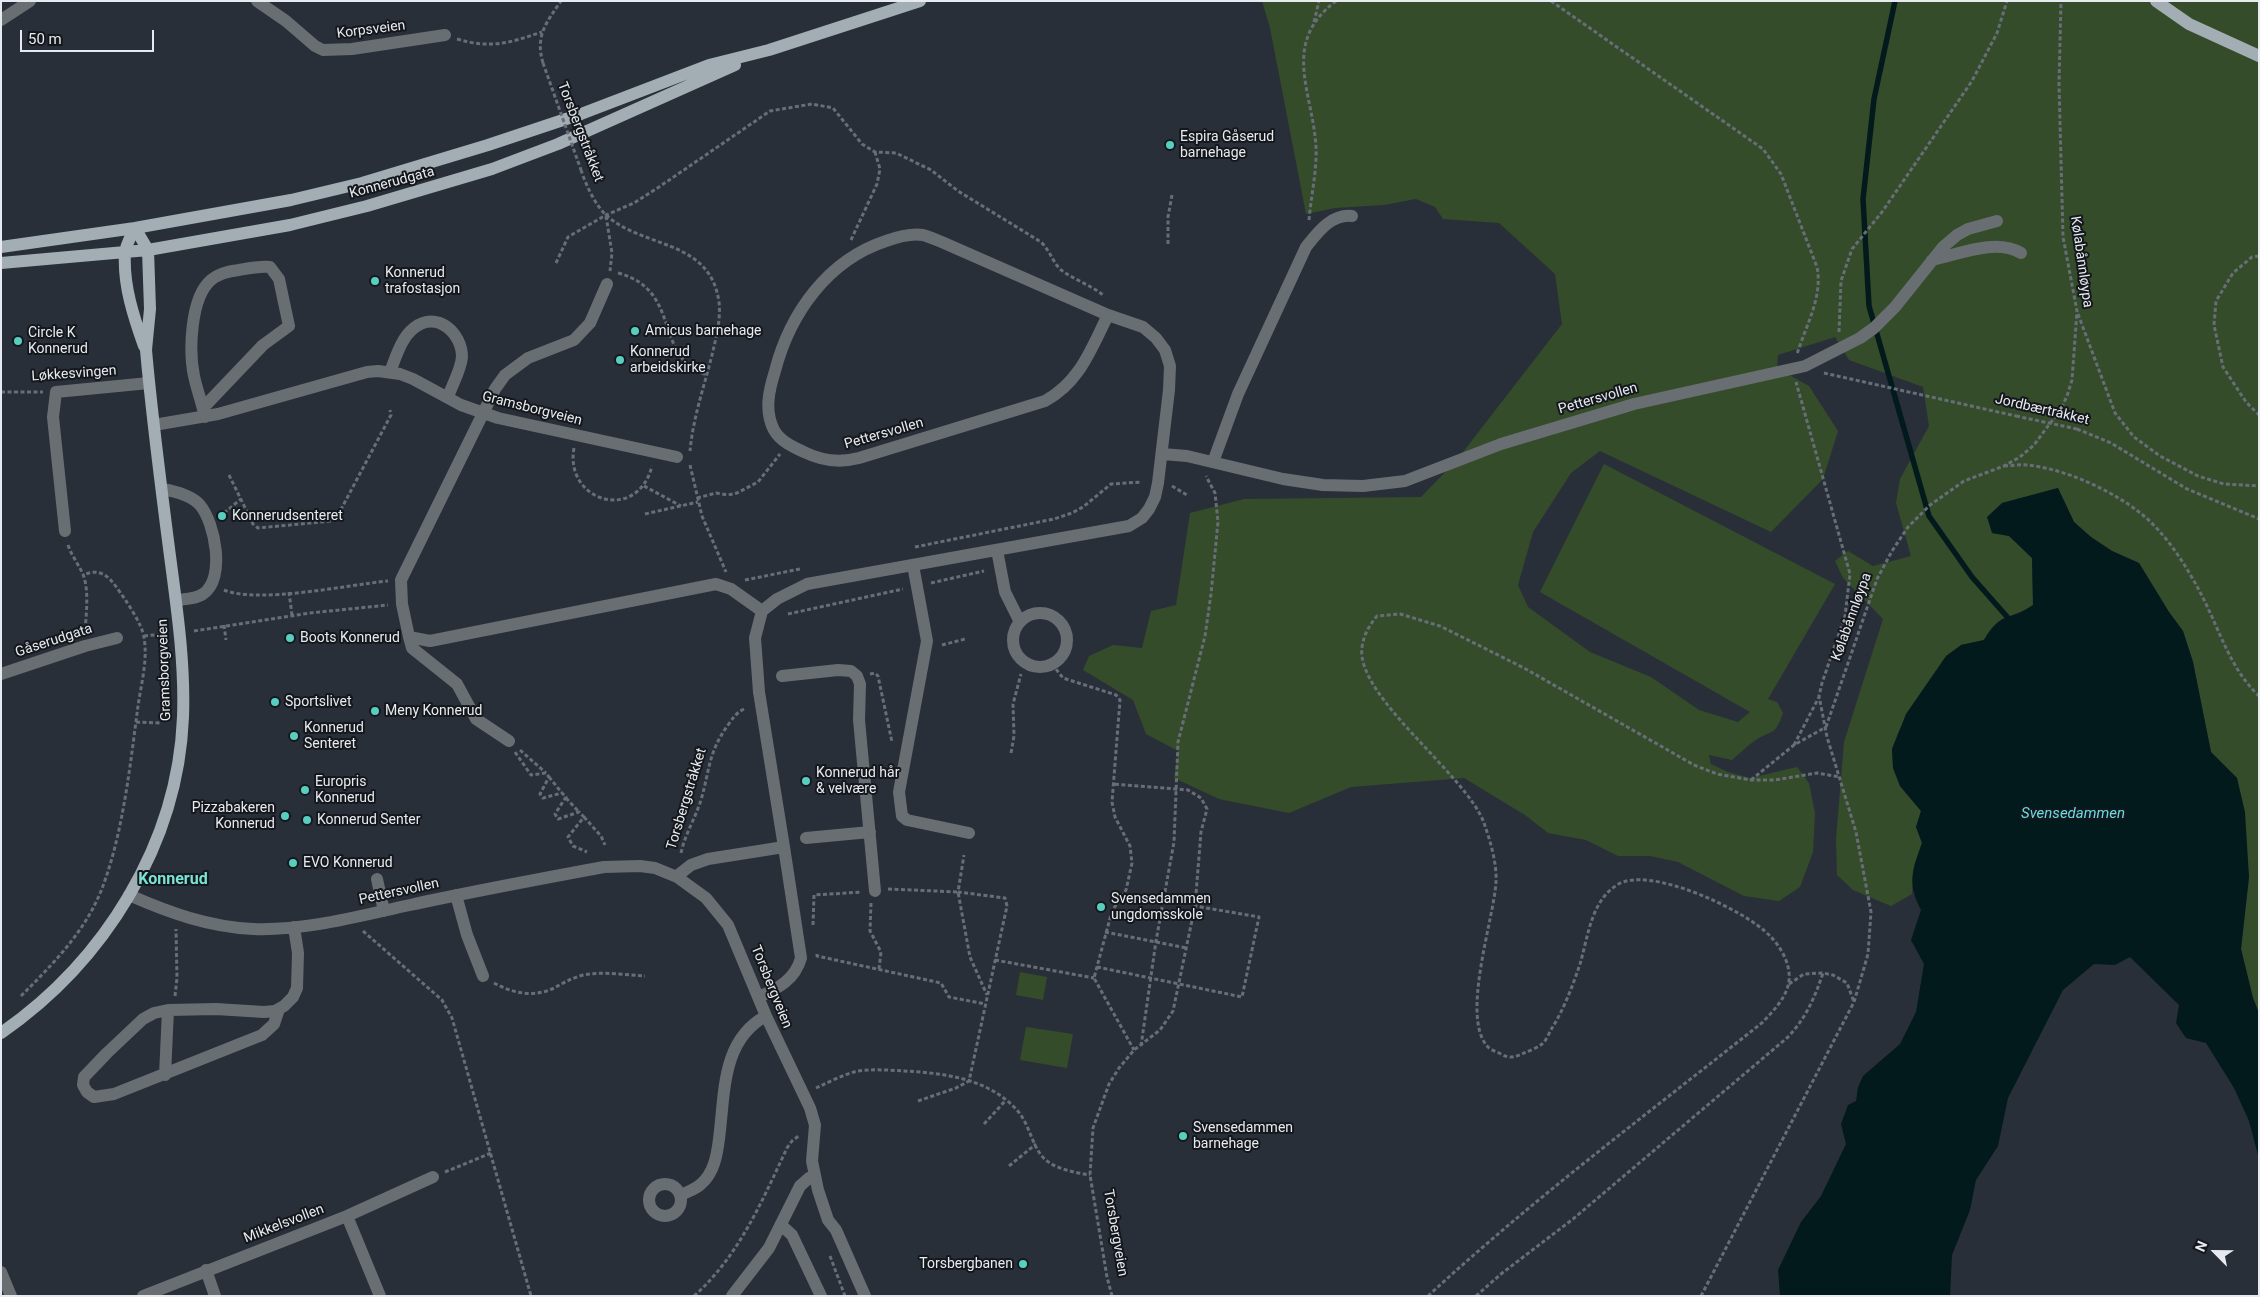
<!DOCTYPE html>
<meta charset="utf-8">
<style>
body{margin:0}
#map{position:relative;width:2260px;height:1297px;overflow:hidden;background:#282f39;font-family:Roboto,sans-serif}
canvas{display:block}
.frame{position:absolute;inset:0;border:2px solid #e7ebf1;pointer-events:none}
.north{position:absolute;left:2190px;top:1227px;width:50px;height:50px;-webkit-text-stroke:4px #14171b;paint-order:stroke;rotate:293deg;font-size:14px;font-weight:700;line-height:20px;text-align:center;color:#e7ebf1}
.north::after{content:'';display:block;margin:auto;width:18px;height:22px;background:#e7ebf1;clip-path:polygon(50% 0,100% 100%,50% 72%,0 100%)}
.scale{position:absolute;left:20px;top:30px;width:134px;height:22px;box-sizing:border-box;border:2px solid #e7ebf1;border-top:0;padding-left:6px;font-size:15px;line-height:18px;white-space:nowrap;color:#e7ebf1;-webkit-text-stroke:4px #14171b;paint-order:stroke}
</style>
<div id="map">
<canvas width="2260" height="1297"></canvas>
<div class="frame"></div>
<div class="north">N</div>
<div class="scale">50 m</div>
</div>
<script>
const ctx = document.querySelector('canvas').getContext('2d');
ctx.lineJoin = 'round';
function fill(path, color) { ctx.fillStyle = color; ctx.fill(path, 'evenodd'); }
function strokePath(path, color, width, dash) { ctx.strokeStyle = color; ctx.lineWidth = width; ctx.lineCap = dash ? 'butt' : 'round'; ctx.setLineDash(dash || []); ctx.stroke(path); }
function write(font, color, halo, rows, align = 'center') {
  ctx.font = font + ' Roboto,sans-serif'; ctx.lineWidth = 4; ctx.setLineDash([]); ctx.textBaseline = 'middle'; ctx.strokeStyle = halo; ctx.fillStyle = color; for (const [text, x, y, turn = 0] of rows) {
    ctx.save(); ctx.translate(x, y); ctx.rotate((+turn || 0) * Math.PI / 180); ctx.textAlign = isNaN(turn) ? turn : align; if (halo) ctx.strokeText(text, 0, 0); ctx.fillText(text, 0, 0); ctx.restore();
  }
}
const green = new Path2D(`
 M1262 1H2259V1013L2253 998 2241 949 2249 877 2237 778 2211 752 2193 662 2183 631 2169 612 2139 563 2112 551 2091 537 2074 522 2058 488 2002 503 1992 533 2009 536 2032 558 2033 605C2009 621 2001 610 1984 640L1961 645 1931 678 1898 733 1892 749 1893 768 1900 786 1921 811 1916 827 1922 843 1914 866 1912 894 1891 906 1853 890 1837 875 1836 839 1844 742 1883 619 1843 578 1835 561 1848 551 1873 566 1911 556 1896 503 1900 479 1929 426 1923 387 1849 360 1835 337 1778 355 1777 368 1809 386 1838 431 1823 479 1771 532 1600 451 1571 473 1533 532 1518 585 1528 607 1590 652 1651 677 1699 710 1738 722 1750 712 1540 592 1604 464 1835 584 1768 699 1777 702 1783 713C1775 738 1770 729 1753 742 1746 747 1739 754 1732 760L1709 755 1711 764 1728 772 1750 778 1797 767 1809 783 1815 813 1813 852 1800 887 1779 901 1744 896 1678 862 1650 856H1618L1586 840 1548 833 1525 815 1464 778 1351 787 1289 813 1219 799 1174 778 1178 751 1146 734 1133 700 1083 670 1089 656 1113 645 1142 648 1151 611 1176 605 1190 513 1244 499 1421 497 1456 461 1562 324 1555 274 1499 223 1443 219 1435 207 1416 199 1384 205 1335 208 1306 214 1270 28Z
 M1020 972 1047 977 1043 1000 1016 995Z
 M1026 1027 1073 1034 1067 1068 1020 1060Z`);
const water = new Path2D(`
 M2058 488 2074 522 2091 537 2112 551 2139 563 2169 612 2183 631 2193 662 2211 752 2237 778 2245 812 2249 877 2241 949 2253 998 2259 1013V1159L2249 1121 2234 1088 2206 1043 2186 1038 2176 1023 2179 1005 2130 957 2115 965 2094 964 2063 990 2008 1098 1998 1146 1976 1180 1970 1210 1952 1255 1950 1296H1780L1778 1270 1801 1222 1821 1196 1846 1144 1841 1124 1848 1105 1856 1101 1858 1087 1863 1076 1900 1044 1916 1012 1924 964 1911 940 1921 910C1907 883 1912 871 1922 843L1916 827 1921 811 1900 786 1893 768 1892 749 1906 714 1946 656 1961 645 1984 640C2002 610 2009 622 2033 605L2032 558 2009 536 1992 533 1987 517 2002 503Z`);
const stream = new Path2D(`
 M1895 1 1874 99 1863 199 1869 306 1929 516 1972 577 2009 619`);
const path = new Path2D(`
 M1551 1 1763 149 1781 174 1817 267C1823 297 1806 325 1797 354
 M1314 22 1319 1
 M457 39C491 49 509 43 542 32
 M543 63C535 36 546 23 561 1
 M581 170C586 185 595 205 607 216 645 249 710 239 719 302 721 319 716 338 712 355 704 387 693 418 690 451
 M606 216 612 253 610 271
 M1309 220C1311 196 1317 171 1316 147 1313 92 1280 43 1336 1
 M851 240 877 184 880 169 875 152
 M1168 244V217L1172 195
 M2259 256 2252 257 2233 273 2216 301 2214 325 2223 367 2246 402 2259 415
 M556 263 568 237 606 215 634 203 659 187 770 111 812 104 833 108 862 144 875 152 896 153 931 170 958 191 1041 242C1050 251 1052 260 1059 268 1068 277 1091 285 1103 295
 M618 273C683 290 652 357 707 375
 M2078 314 2115 413 2134 437 2160 456 2198 476 2224 484 2259 486
 M1839 332 1841 281 1852 249 1882 212 1972 81 1997 33 2007 1
 M1824 373 2016 416
 M1 392H43
 M2077 429 2111 443 2187 489 2259 519
 M574 448C564 501 637 524 652 466
 M690 465 702 516 726 572
 M2004 466C2012 466 2020 464 2027 465 2065 469 2109 489 2139 512 2165 532 2186 565 2201 594 2219 628 2230 669 2259 696
 M229 475 253 524 258 528 332 521 338 515 391 415 390 410
 M644 486 681 506
 M1172 486 1187 495
 M697 498 716 493 728 495 737 493 758 482 780 454
 M224 513 241 499
 M645 514 698 502
 M68 545C72 557 80 566 84 577 89 594 86 615 85 633
 M915 547 1054 519 1072 513 1083 507 1111 484 1142 482
 M745 580 800 569
 M931 583 984 571
 M224 590C258 604 347 585 388 581
 M289 592 292 615
 M788 614 903 589
 M224 625 226 640
 M194 631 310 613 388 605
 M144 636 164 634
 M942 645 965 639
 M1052 664 1063 678 1116 695 1120 700 1112 802 1115 817 1130 846 1132 863 1126 890 1112 911 1094 978 1134 1050
 M870 674 875 673 878 676 892 742
 M136 722 161 723
 M1826 727 1877 579 1892 551 1908 527 1930 505 1964 481 2004 466 2020 457 2034 445 2048 426 2060 411 2067 396 2072 380 2077 311 2063 237 2059 84 2061 1
 M1794 745 1819 697
 M520 750 546 773
 M515 752 531 775 546 773 549 777 540 794 543 798 562 793 566 797 555 814 558 819 579 812 584 817 568 837 573 846 587 852
 M1011 753 1014 736 1013 704 1021 674
 M549 777 562 793
 M1751 780 1794 745 1826 727
 M566 798 579 812
 M584 817 601 836 605 845
 M681 853C685 834 695 819 701 800 710 769 708 753 728 725 733 718 736 713 744 709
 M888 889 958 892 970 957 987 995
 M871 903 870 931 881 952 879 969
 M813 925 814 895 862 892
 M363 931 442 1000 452 1018 531 1296
 M1105 932 1187 948
 M817 954V956L941 983 949 997 985 1004
 M995 960 1094 978
 M1097 967 1242 997 1259 917 1195 906
 M494 983C512 993 534 998 554 988 563 983 572 978 583 975 603 971 625 975 645 976
 M1789 984 1804 974 1823 973 1833 975 1847 983 1854 1002
 M21 996C52 965 84 933 101 891 123 835 130 766 138 706 141 685 148 659 144 638 143 625 125 599 117 588 108 575 99 568 83 575
 M175 996 177 978 176 929
 M1141 1046 1156 941 1174 842 1178 742 1205 636 1211 594 1218 522 1215 493 1206 476
 M816 1088C829 1082 844 1074 858 1071 873 1069 889 1070 904 1071 943 1073 987 1078 1016 1109 1029 1123 1031 1142 1041 1155 1052 1169 1073 1172 1090 1175
 M918 1101 956 1088 969 1081 1007 906 1005 898 958 892 964 855
 M984 1124 1006 1100
 M1009 1166 1036 1144
 M445 1172 491 1153
 M830 1256 845 1296
 M694 1296C739 1256 762 1201 787 1148L792 1141 800 1135
 M1112 1296 1107 1277 1090 1175 1093 1128 1109 1084 1119 1068 1134 1050 1160 1030 1173 1011 1195 906 1201 832 1207 809 1201 798 1188 790 1113 784
 M1428 1296C1533 1199 1651 1111 1763 1022 1773 1011 1784 1000 1788 986 1793 968 1782 948 1770 936 1747 911 1648 864 1617 885 1591 901 1588 937 1580 964 1573 985 1564 1009 1552 1028 1549 1033 1546 1041 1542 1044 1537 1048 1529 1051 1524 1053 1516 1057 1509 1059 1501 1054 1497 1052 1491 1050 1488 1047 1460 1018 1494 919 1496 882 1497 863 1490 840 1484 823 1466 774 1355 696 1362 647 1364 634 1369 626 1377 616L1400 614 1440 626 1524 668 1694 765 1717 774 1751 780H1775L1817 773 1840 777
 M1476 1296 1501 1274 1573 1219 1788 1037C1806 1018 1815 997 1823 973
 M1701 1296 1854 1002 1868 954 1871 912 1856 832 1827 737 1819 696 1822 683 1845 616 1850 574 1796 382`);
const minor = new Path2D(`
 M257 1 286 21 315 46 323 50 352 49 445 35
 M1 20 30 1
 M1932 260C1960 254 1995 238 2021 253
 M607 284 590 323 574 340 528 358 505 375 495 389 401 580 402 604 409 637 430 641 716 584 731 589 762 611
 M390 372C396 357 401 338 414 328 437 310 462 333 462 357 461 370 452 385 448 397
 M203 408 263 345 289 326 279 279 270 267C259 266 250 268 239 270 230 271 218 274 211 280 190 298 189 352 194 376 197 390 202 403 205 417
 M154 425 218 414 367 372 378 371 400 374 413 379 461 405 498 418 677 457
 M1162 454 1187 456 1283 479 1323 485 1363 486 1405 481 1501 444 1634 404 1805 366 1860 338 1874 328 1895 307 1943 247 1957 235 1968 229 1997 221
 M1213 462 1238 394 1306 247C1318 232 1331 214 1352 216
 M162 489C174 491 191 495 200 505 215 523 226 579 203 594 196 599 185 599 177 600
 M65 531 53 417 56 392 149 383
 M997 550 1005 592 1020 622
 M913 565 927 641 899 792 902 816 907 820 969 833
 M1013 640a27 27 0 1 1 54 0a27 27 0 1 1-54 0Z
 M409 637 412 648 457 684 476 719 509 741
 M1 674 85 646 117 638
 M782 676 838 670 851 671 857 676 860 684 859 720 875 891
 M806 838 870 832
 M677 876 691 865 708 859 784 847 759 692 755 638 762 611 777 599 807 584 1129 526 1142 518 1149 509 1155 497 1158 483 1169 390 1170 366 1165 350 1156 338 1143 327 1108 315 944 243C937 240 930 237 923 235 911 233 897 237 886 241 828 260 790 313 775 371 769 390 764 411 774 430 780 441 793 447 804 452 822 461 840 463 859 458L1045 401C1080 382 1091 349 1108 315
 M377 879 384 911
 M129 895C170 913 209 927 253 929 305 931 359 916 410 905 474 891 539 879 604 867L640 866 655 868 677 877 706 898 728 925 766 1016 810 1108 815 1125 812 1161 818 1190 828 1220 836 1230 865 1296
 M456 895 467 935 483 976
 M759 997C778 988 795 980 801 958L784 847
 M279 1009 274 1024 262 1035 114 1094 94 1097 87 1092 83 1085 84 1077 107 1053 143 1019 154 1013 168 1010 216 1009 264 1012 275 1011 284 1006 293 997 297 988 298 953 294 927
 M165 1075 168 1010
 M649 1200a16 16 0 1 1 32 0a16 16 0 1 1-32 0Z
 M681 1195C687 1192 696 1189 701 1184 714 1173 717 1155 719 1139 725 1094 721 1040 766 1016
 M347 1216 380 1296
 M781 1225 792 1235 821 1296
 M206 1270 215 1296
 M1 1272 11 1296
 M143 1296 347 1216 433 1177
 M732 1296 769 1248 800 1186 809 1178 815 1176`);
const major = new Path2D(`
 M2156 1 2189 24 2259 56
 M135 228C131 236 125 246 125 254 123 285 134 318 144 346
 M1 247 135 228 291 200 362 183 488 145 581 114 709 65 769 50 920 1
 M1 263 148 250 290 225 367 206 492 169 558 144 735 65
 M1 1033C104 962 178 844 183 717 185 663 177 609 170 556 161 487 152 418 146 350L150 309 148 250 135 228`);
const pathBridge = new Path2D(`
 M543 63 581 170
 M2016 416 2077 429`);
const markers = [
 [1170,145,5,"#58cec0"],
 [375,281,5,"#58cec0"],
 [635,331,5,"#58cec0"],
 [18,341,5,"#58cec0"],
 [620,360,5,"#58cec0"],
 [222,516,5,"#58cec0"],
 [290,638,5,"#58cec0"],
 [275,702,5,"#58cec0"],
 [375,711,5,"#58cec0"],
 [294,736,5,"#58cec0"],
 [806,781,5,"#58cec0"],
 [305,790,5,"#58cec0"],
 [285,816,5,"#58cec0"],
 [307,820,5,"#58cec0"],
 [293,863,5,"#58cec0"],
 [1101,907,5,"#58cec0"],
 [1183,1136,5,"#58cec0"],
 [1023,1264,5,"#58cec0"]
];
const streetNames = [
 ["Korpsveien",371,30,-7],
 ["Torsbergstråkket",580,132,69],
 ["Konnerudgata",392,183,-15],
 ["Kølabånnløypa",2081,262,82],
 ["Løkkesvingen",74,374,-4],
 ["Pettersvollen",1598,399,-16],
 ["Gramsborgveien",532,409,14],
 ["Jordbærtråkket",2042,410,13],
 ["Pettersvollen",884,434,-16],
 ["Kølabånnløypa",1852,617,-70],
 ["Gåserudgata",54,641,-18],
 ["Gramsborgveien",165,670,-92],
 ["Torsbergstråkket",687,799,-73],
 ["Pettersvollen",399,892,-12],
 ["Torsbergveien",771,987,68],
 ["Mikkelsvollen",284,1224,-21],
 ["Torsbergveien",1115,1233,80]
];
const poiNames = [
 ["Espira Gåserud",1180,137],
 ["barnehage",1180,153],
 ["Konnerud",385,273],
 ["trafostasjon",385,289],
 ["Amicus barnehage",645,331],
 ["Circle K",28,333],
 ["Konnerud",28,349],
 ["Konnerud",630,352],
 ["arbeidskirke",630,368],
 ["Konnerudsenteret",232,516],
 ["Boots Konnerud",300,638],
 ["Sportslivet",285,702],
 ["Meny Konnerud",385,711],
 ["Konnerud",304,728],
 ["Senteret",304,744],
 ["Konnerud hår",816,773],
 ["& velvære",816,789],
 ["Europris",315,782],
 ["Konnerud",315,798],
 ["Pizzabakeren",275,808,"right"],
 ["Konnerud",275,824,"right"],
 ["Konnerud Senter",317,820],
 ["EVO Konnerud",303,863],
 ["Svensedammen",1111,899],
 ["ungdomsskole",1111,915],
 ["Svensedammen",1193,1128],
 ["barnehage",1193,1144],
 ["Torsbergbanen",1013,1264,"right"]
];
const waterNames = [
 ["Svensedammen",2073,814]
];
const quarterNames = [
 ["Konnerud",173,880]
];
fill(green, '#354c2a');
fill(water, '#031a1c');
strokePath(stream, '#031a1c', 5.5);
strokePath(path, '#686e77', 3, [4, 2.5]);
strokePath(minor, '#696e72', 12);
strokePath(major, '#a2adb4', 12);
strokePath(pathBridge, '#686e77', 3, [4, 2.5]);
for (const [x, y, r, color] of markers) { const dot = new Path2D(); dot.arc(x, y, r, 0, 2 * Math.PI); ctx.fillStyle = color; ctx.fill(dot); strokePath(dot, '#14171b', 2); }
write('14px', '#e7ebf1', '#14171b', streetNames);
write('14px', '#e7ebf1', '#14171b', poiNames, 'left');
write('italic 15px', '#66dce2', '#14171b', waterNames);
write('bold 16px', '#7ae3d6', '#14171b', quarterNames);
</script>
